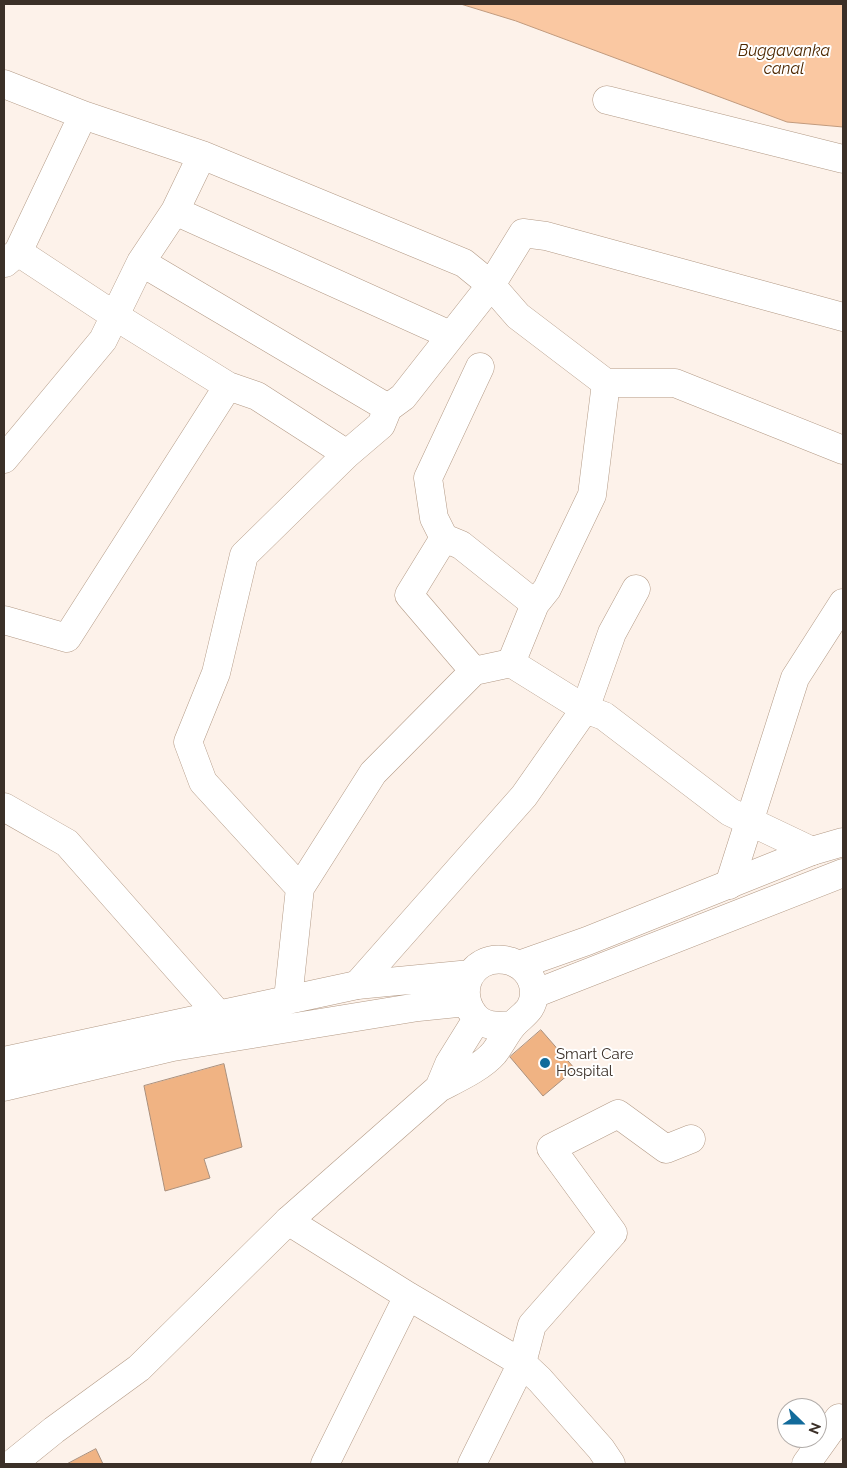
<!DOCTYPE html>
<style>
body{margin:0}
#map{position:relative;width:847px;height:1468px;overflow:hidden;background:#fdf2ea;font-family:Raleway,sans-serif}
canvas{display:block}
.frame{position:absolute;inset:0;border:5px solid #3b3028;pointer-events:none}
.north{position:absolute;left:777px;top:1398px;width:50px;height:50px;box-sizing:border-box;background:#fff;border:1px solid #b1aca9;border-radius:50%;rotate:112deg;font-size:14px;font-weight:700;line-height:20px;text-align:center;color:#3b3028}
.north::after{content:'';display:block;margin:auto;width:18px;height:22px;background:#126b9b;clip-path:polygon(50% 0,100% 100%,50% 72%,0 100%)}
</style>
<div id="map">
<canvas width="847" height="1468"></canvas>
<div class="frame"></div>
<div class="north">N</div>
</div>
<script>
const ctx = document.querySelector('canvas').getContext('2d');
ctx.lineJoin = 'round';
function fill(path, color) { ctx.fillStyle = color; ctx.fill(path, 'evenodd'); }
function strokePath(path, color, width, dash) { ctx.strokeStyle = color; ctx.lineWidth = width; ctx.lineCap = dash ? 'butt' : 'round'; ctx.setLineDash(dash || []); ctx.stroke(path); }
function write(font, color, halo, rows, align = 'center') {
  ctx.font = font + ' Raleway,sans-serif'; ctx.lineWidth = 4; ctx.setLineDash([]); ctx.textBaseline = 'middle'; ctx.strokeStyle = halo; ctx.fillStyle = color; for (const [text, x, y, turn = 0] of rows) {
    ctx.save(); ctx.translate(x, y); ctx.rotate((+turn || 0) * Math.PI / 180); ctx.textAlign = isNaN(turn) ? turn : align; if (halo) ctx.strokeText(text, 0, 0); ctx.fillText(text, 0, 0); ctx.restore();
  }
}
const water = new Path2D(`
 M461 4H843V127L787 122 516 21Z`);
const building = new Path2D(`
 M541 1030 575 1069 543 1096 510 1057Z
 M224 1064 242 1147 204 1159 210 1178 165 1191 144 1086Z
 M96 1449 103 1464H67Z`);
const minor = new Path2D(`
 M4 84 83 115 202 155 464 263 491 285 518 316 606 383H675L843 450
 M607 100 843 159
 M175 211 450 335
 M18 252 115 316 228 386 257 396 347 454
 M141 262 388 408
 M5 263 18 252 83 115
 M480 367 428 478 434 518 444 538 461 545 535 604
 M4 459 103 340 141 262 175 211 202 155
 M444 538 409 595 474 671
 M4 620 67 638 228 386
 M511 663 535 604 547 589 592 495 606 383
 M4 807 67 843 218 1014
 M729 885 795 678 843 603
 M300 888 203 782 188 742 216 673 244 555 347 454 381 425 388 408 403 397 491 285 523 233 546 236 843 317
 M357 985 524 796 585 709 612 633 636 589
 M288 999 300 888 373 773 474 671 511 663 585 709 604 716 730 812 812 851
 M288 1221 408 1296 522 1363 472 1464
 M325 1464 408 1296
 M611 1464 601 1449 540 1380 522 1363 532 1325 613 1233 551 1148 618 1114 666 1149 691 1139
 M806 1464 839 1418`);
const major = new Path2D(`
 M519 965 587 941 812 851 843 842
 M534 994 843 873
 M4 1061 357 985 471 974
 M4 1087 173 1047 418 1007 467 1002
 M439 1088 449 1064 477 1019
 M12 1464 54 1430 139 1368 288 1221 439 1088C456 1079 481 1068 494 1053 501 1044 506 1033 513 1025 523 1014 533 1011 534 994 535 955 478 946 467 983 464 995 467 1006 474 1015 485 1028 498 1026 513 1025`);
const markers = [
 [545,1063,6,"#126b9b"]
];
const poiNames = [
 ["Smart Care",556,1054],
 ["Hospital",556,1071]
];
const waterNames = [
 ["Buggavanka",784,51],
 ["canal",784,69]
];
fill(water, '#fac8a2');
strokePath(water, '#c19a7d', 1);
fill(building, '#f0b383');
strokePath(building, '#aa907d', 1);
strokePath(minor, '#b39a86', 29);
strokePath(major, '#b39a86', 29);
strokePath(minor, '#fff', 28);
strokePath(major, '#fff', 28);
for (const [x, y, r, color] of markers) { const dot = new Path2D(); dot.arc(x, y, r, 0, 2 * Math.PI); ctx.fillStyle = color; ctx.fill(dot); strokePath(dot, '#fff', 2); }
write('15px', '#3b3028', '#fff', poiNames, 'left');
write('italic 16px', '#4e2800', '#fff', waterNames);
</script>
